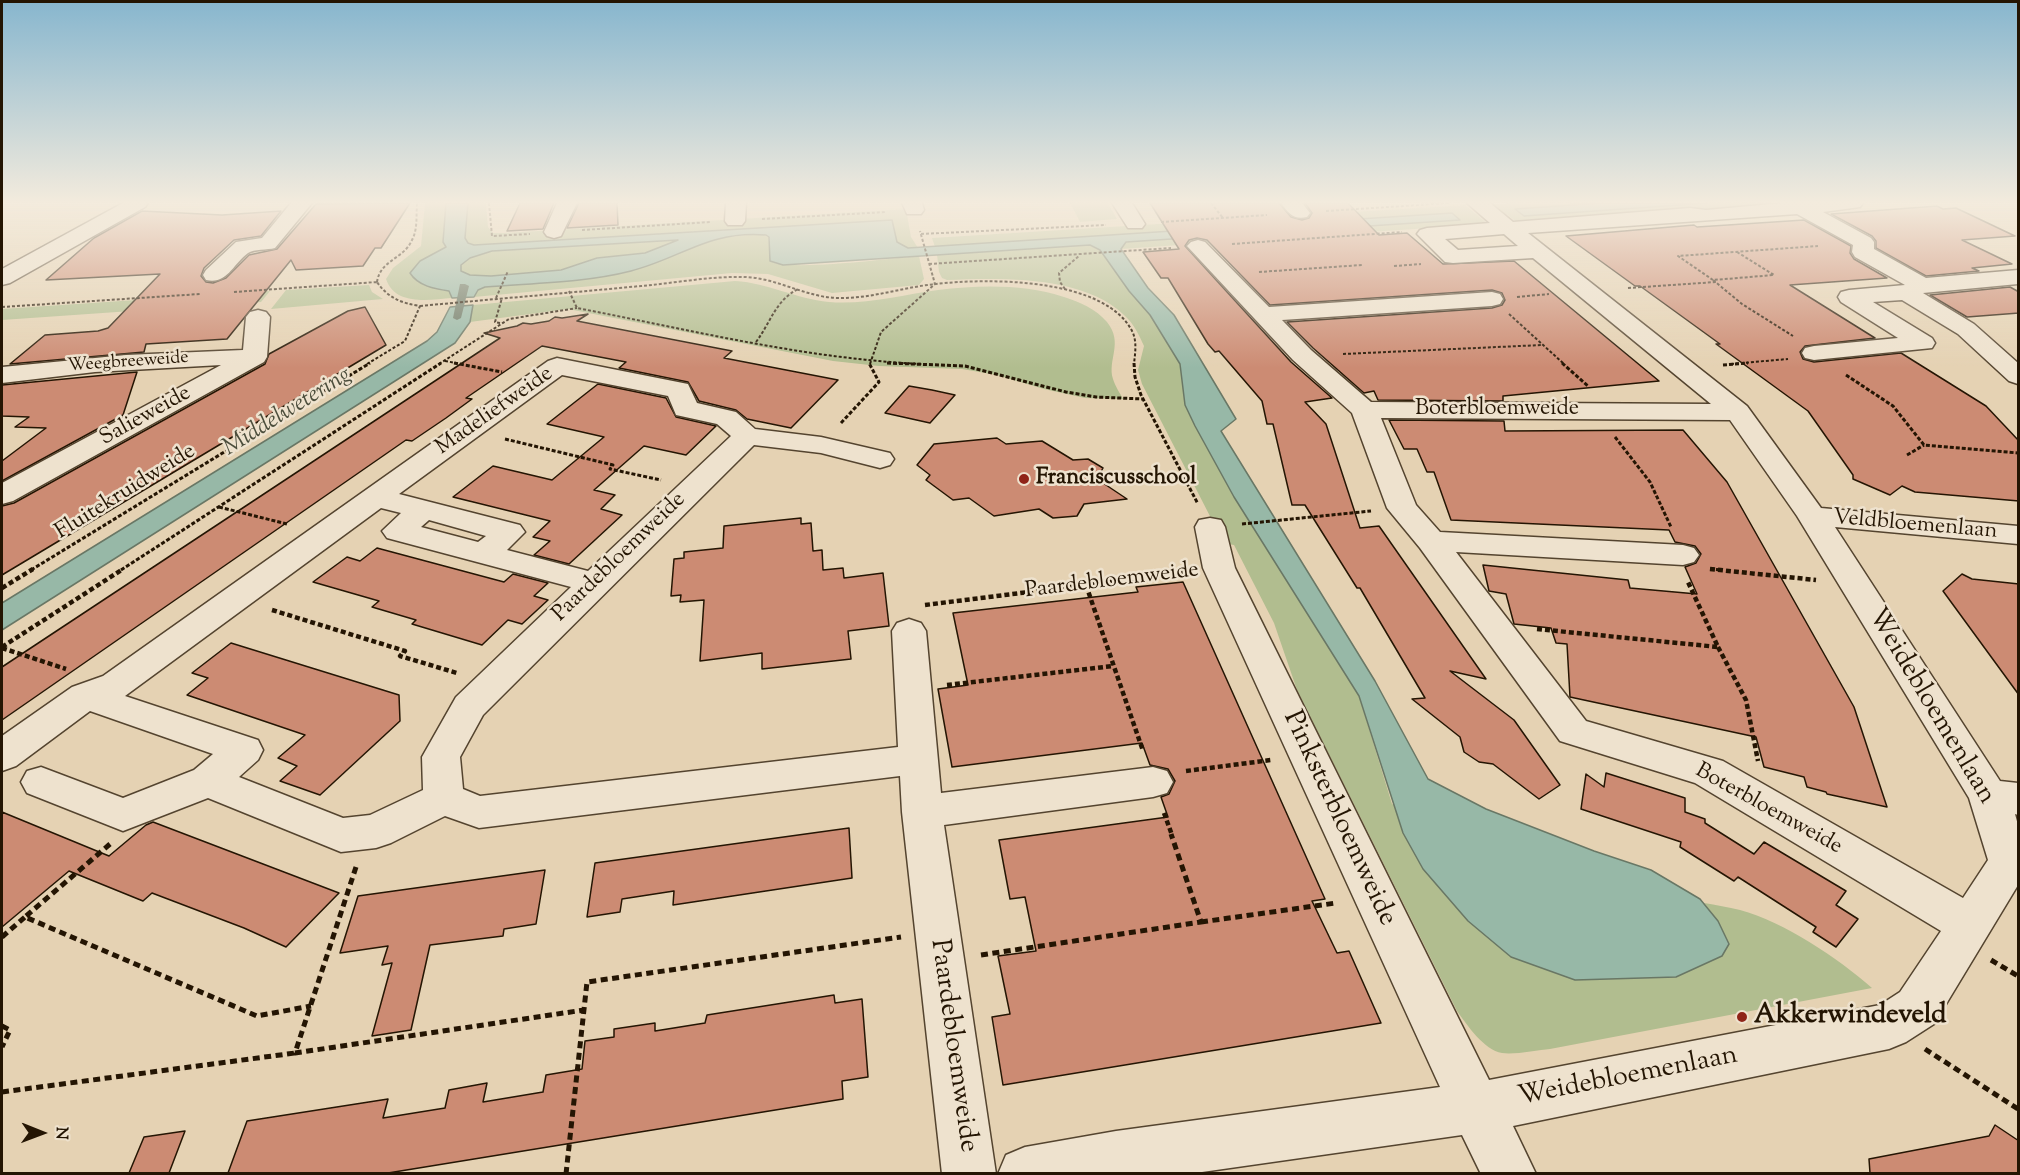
<!DOCTYPE html>
<style>
body{margin:0}
#map{position:relative;width:2020px;height:1175px;overflow:hidden;background:#e5d2b3;font-family:"Sorts Mill Goudy",serif}
canvas{display:block}
.frame{position:absolute;inset:0;border:3px solid #241503;pointer-events:none}
.north{position:absolute;left:12px;top:1103px;width:60px;height:60px;-webkit-text-stroke:4px #eee2ce;paint-order:stroke;rotate:91deg;font-size:16px;font-weight:700;line-height:24px;text-align:center;color:#241503}
.north::after{content:'';display:block;margin:auto;width:21px;height:27px;background:#241503;clip-path:polygon(50% 0,100% 100%,50% 72%,0 100%)}
</style>
<div id="map">
<canvas width="2020" height="1175"></canvas>
<div class="frame"></div>
<div class="north">N</div>
</div>
<script>
const ctx = document.querySelector('canvas').getContext('2d');
ctx.lineJoin = 'round';
function fill(path, color) { ctx.fillStyle = color; ctx.fill(path, 'evenodd'); }
function strokePath(path, color, width, dash) { ctx.strokeStyle = color; ctx.lineWidth = width; ctx.lineCap = dash ? 'butt' : 'round'; ctx.setLineDash(dash || []); ctx.stroke(path); }
function write(font, color, halo, rows, align = 'center') {
  ctx.font = font + ' "Sorts Mill Goudy",serif'; ctx.lineWidth = 5; ctx.setLineDash([]); ctx.textBaseline = 'middle'; ctx.strokeStyle = halo; ctx.fillStyle = color; for (const [text, x, y, turn = 0] of rows) {
    ctx.save(); ctx.translate(x, y); ctx.rotate((+turn || 0) * Math.PI / 180); ctx.textAlign = isNaN(turn) ? turn : align; if (halo) ctx.strokeText(text, 0, 0); ctx.fillText(text, 0, 0); ctx.restore();
  }
}
const green = new Path2D(`
 M425 203H446L443 241 446 247 420 261 434 289 449 291 452 298C429 300 395 306 386 279L393 268 421 246Z
 M468 203H486L488 227 493 233H504L906 209 911 237 918 248H908L897 242 892 220 474 245 468 243 465 238Z
 M1070 203H1108L1117 219 1080 222Z
 M1603 203 1516 209 1524 216 1707 203H1801L1518 223 1493 204Z
 M1465 205 1488 224 1121 249 1126 242 1459 219 1451 213 935 247 932 238Z
 M761 234 769 237 770 261C788 272 892 258 919 256L924 279 919 285 832 293 768 274 732 273 474 297 478 290 485 287 587 278 629 271 713 238Z
 M679 240 645 253 597 258 561 270 491 276 470 275 461 271V265L470 258 492 251Z
 M1089 245 1100 250 1129 291 1150 315 1180 364 1185 405 1195 426 1234 497 1359 696 1392 804 1729 944 1718 921 1704 903C1716 905 1728 907 1740 910 1784 922 1838 958 1872 988L1550 1049C1538 1050 1514 1055 1502 1053 1484 1050 1467 1025 1457 1011L1297 690 1274 623 1234 545 1215 542 1213 522 1142 384 1138 370 1144 346C1139 335 1134 324 1124 315 1083 275 1000 278 947 280L942 278 939 272 937 255Z
 M735 281C769 283 796 299 829 302 865 305 901 295 938 290 980 285 1024 284 1064 297 1080 302 1096 309 1107 322 1124 343 1107 360 1113 379 1115 386 1120 393 1123 399L1085 398 1044 389 997 375 962 369 879 366 833 361 568 309 470 322 473 305Z
 M369 285 372 292 383 299 271 309 286 290Z
 M270 291 261 302 2 320V309Z`);
const water = new Path2D(`
 M446 203H468L465 238 468 243 474 245 892 220 897 242 908 248 1452 213 1460 220 1126 242 1121 249 1148 288 1174 315 1236 419 1221 431 1375 681 1428 779 1486 809 1594 851 1651 870 1700 899 1718 921 1729 944 1722 956 1676 977 1575 980 1511 957 1468 921 1423 869 1403 833 1359 696 1234 497 1195 426 1185 405 1180 364 1150 315 1129 291 1100 250 1090 245 783 265 770 261 769 237 766 235C710 230 681 258 631 271 584 283 533 283 485 287L478 290 474 297 452 298 449 291C435 289 418 286 410 273L420 261 446 247 443 242ZM678 240 645 253 597 258 561 270 491 276 470 275 461 271V265L470 258 492 251Z
 M1603 203H1707L1524 216 1515 209Z
 M473 305 470 322 455 343 2 630V603L427 341 437 332 450 307Z`);
const stream = new Path2D(`
 M460 284H465L469 286 461 318 457 320 453 318Z`);
const building = new Path2D(`
 M410 203 381 248H375L363 266 296 270 291 260 227 339 146 344 144 352 10 364 45 335 98 331 108 328 160 274 46 280 94 238 142 211 222 215 281 211 261 236 234 240 204 268 201 276 206 282 213 283 226 278 249 255 277 249 316 204Z
 M520 203H554L543 229 507 231Z
 M579 203H617L618 225 567 228Z
 M1150 203H1279L1291 217 1302 220 1309 218 1312 213 1305 203H1348L1379 235 1407 233 1443 264 1514 261 1659 381 1503 396V401L1378 400 1374 391 1364 393 1313 348 1287 322 1492 308 1502 305 1505 300 1502 293 1492 290 1270 305 1207 240 1197 238 1189 240 1185 246 1291 362 1332 398 1305 402 1326 424 1360 528 1379 526 1486 679 1450 671 1514 720 1560 785 1539 799 1493 764 1479 762 1464 752 1460 737 1412 699 1425 698 1360 588H1357L1305 505H1292L1273 424H1267L1262 401 1219 351 1215 352 1208 344 1168 278H1161L1143 252 1179 249Z
 M1937 206 1943 209 1956 208 2015 236 1962 240 2012 264 1972 268 1979 271 1926 276 1876 248V241L1872 236 1831 214Z
 M1804 220 1851 246 1850 253 1854 259 1887 278 1790 285 1875 338 1805 346 1800 352 1803 359 1814 362 1901 353 1986 406 2019 441V501L1915 492 1902 486 1890 495 1853 479V475L1808 411 1716 344H1720L1640 286H1635L1566 236 1694 225 1697 227Z
 M2010 287 2019 292V313L1967 317 1930 295Z
 M365 307 386 345 2 575V506L14 503 265 364 269 354 348 311Z
 M588 314 577 321 732 351 724 358 838 380 791 428 747 419 736 410 699 401 688 382 619 368 626 362 542 346 466 398 472 399 446 418 412 441 406 440 2 720V667L500 338 484 333 517 326 523 323 531 324 549 321 555 317 562 318Z
 M137 372 123 415 2 481V461L46 428 15 427 29 417 2 416V385Z
 M598 384 666 398 676 417 716 426 686 455 644 446 594 490 615 495 601 509 622 515 569 564 534 555 550 541 533 537 550 521 453 497 493 466 552 480 604 437 547 424Z
 M909 386 932 390 955 395 930 423 885 413Z
 M1389 420 1504 421 1505 431 1683 430 1727 482 1854 707 1887 807 1827 794 1826 792 1807 787 1804 777 1764 767 1756 737 1570 697 1567 644 1556 643 1551 628 1514 624 1506 594 1489 591 1483 565 1628 580 1630 588 1697 594 1685 567 1696 563 1701 554 1695 546 1675 542 1669 530 1451 520 1434 472H1427L1417 449H1404Z
 M997 438 1006 444 1042 441 1073 460 1088 459 1103 468 1097 479 1127 499 1084 504 1077 516 1053 518 1039 509 994 516 969 498 953 500 926 480 930 475 917 465 934 444Z
 M801 518V524L811 523 813 551 822 550 823 570 843 568 844 578 883 573 889 626 848 631 851 659 762 669V653L700 661 704 600 680 602 681 595 671 596 674 559 684 558V552L723 548 724 526Z
 M377 548 504 582 513 574 548 583 534 596 548 600 522 624 508 620 482 645 412 624 416 620 372 607 379 601 313 582 347 557 360 561Z
 M1962 574 1972 579 2019 584V695L1943 591Z
 M1183 582 1325 899 1312 901 1337 953 1349 951 1381 1023 1003 1085 992 1017 1010 1014 998 956 1036 951 1025 897 1010 899 999 840 1168 817 1161 797 1169 794 1175 781 1168 769 1150 765 1142 743 952 767 938 689 968 685 953 613 1138 592 1136 587Z
 M231 643 399 695 400 721 320 795 280 781 297 766 278 758 305 735 187 695 208 678 192 673Z
 M1606 773 1685 798V812L1705 819V823L1754 854 1764 842 1846 891 1836 905 1858 919 1836 947 1813 932 1816 927 1738 877 1734 881 1680 847 1681 842 1581 809 1586 774 1604 787Z
 M2 812 109 856 146 825 153 822 339 893 286 947 244 928 152 893 143 901 69 871 2 927Z
 M849 828 852 878 673 905 674 891 622 899 620 912 587 917 595 863Z
 M545 870 536 924 504 929 503 936 430 945 411 1030 372 1036 392 963 382 965 388 946 340 953 358 896Z
 M834 995 835 1003 862 999 868 1077 842 1081 843 1099 388 1173H228L247 1121 388 1099 383 1118 445 1108 449 1090 487 1083 483 1102 543 1092 546 1075 582 1069 585 1041 614 1037V1029L655 1023V1031L705 1023 707 1015Z
 M1995 1125 2019 1141V1173H1870L1869 1159 1989 1136Z
 M185 1131 169 1173H129L144 1137Z`);
const pathFar3 = new Path2D(`
 M489 203 492 236 530 234
 M1211 203 1223 218
 M1326 211 1449 203
 M762 219 886 212
 M1161 222 1267 215
 M582 230 710 222
 M921 234 1106 225
 M1232 244 1402 232
 M1737 252 1774 275 1713 280 1742 304 1793 336
 M929 264 1171 248
 M1394 266 1421 264
 M1259 272 1362 265
 M1713 280 1678 256 1818 246
 M377 282C380 260 404 259 412 240 418 229 416 215 417 203
 M1628 288 1716 282
 M1065 289 1060 282 1059 273 1079 256
 M569 291 577 308C691 330 806 359 923 364
 M234 292 377 282
 M1517 297 1549 294
 M496 298 508 271
 M420 306C494 299 567 293 641 286 675 283 711 276 745 277 777 278 805 297 837 298 871 299 903 287 936 284 987 278 1107 277 1133 333 1137 343 1135 354 1134 364
 M2 307 200 294
 M1509 314 1564 364
 M500 323 495 322 502 298
 M756 342C771 322 775 301 798 289
 M1343 354 1542 345
 M445 361 462 364
 M367 364 405 341 420 306C401 303 388 298 377 282
 M439 364 509 319 577 308
 M870 364 881 332 935 284 920 231
 M1731 364 1788 359`);
const pathFar2 = new Path2D(`
 M454 363 502 372
 M887 363 965 366 1066 392 1096 397 1144 399
 M1134 363 1135 377 1141 395 1198 504
 M1562 363 1588 386
 M1723 365 1748 363
 M1846 375 1893 406 1924 445 2018 453
 M841 423 879 382 869 363
 M1615 437 1650 482 1671 527
 M505 439 613 465 610 469 661 480
 M1907 455 1924 445
 M219 507 287 524
 M1242 524 1371 511
 M1710 569 1722 570
 M31 570 370 363
 M121 570 441 363`);
const pathFar1 = new Path2D(`
 M1710 569 1816 580
 M1086 585 1143 751
 M2 588 33 569
 M925 605 1188 572
 M272 610 405 651 400 656 457 673
 M1537 629 1718 647 1688 582
 M2 647 123 569
 M1718 647 1746 700 1758 761
 M2 648 66 669
 M947 685 1113 666
 M1186 771 1271 760
 M1164 813 1172 835`);
const path = new Path2D(`
 M110 844 25 917 257 1016 311 1006
 M356 867 295 1053 584 1010
 M1201 922 1336 903
 M2 937 25 917
 M981 955 1201 922 1171 834
 M1991 960 2018 976
 M2 1026 10 1030 2 1047
 M1925 1049 2018 1109
 M2 1092 295 1053
 M566 1174 587 982 901 937`);
const minor = new Path2D(`
 M123 203H148L145 207 10 283 2 285V269Z
 M291 203H312L275 248C267 250 254 249 248 253 233 264 227 285 206 280L203 275 206 270 236 242 262 238Z
 M557 203H577L561 236 554 238 547 236 544 232Z
 M726 203H746L745 221 742 225H728L725 221Z
 M902 203H922L924 210 921 214H907Z
 M1112 203H1132L1145 224 1142 228H1128Z
 M1281 203H1302L1310 213 1307 217C1294 220 1289 214 1281 203Z
 M1467 203H1490L1513 222 1690 208 1706 210 1783 203H1863L1860 207 1823 212 1871 238 1874 242V249L1926 278 2018 270V284L1923 293 1974 324 2018 363V384L2009 381 1958 334 1902 300 1873 302 1932 338 1935 343 1932 348 1814 360 1805 358 1802 353 1805 348 1814 346 1898 338 1841 302 1838 297 1841 292 1849 290 1905 285 1855 257 1852 252 1853 245 1797 214 1528 233 1747 406 1821 508 2018 526V544L1835 527 2000 781 2018 783V815L2015 814 2018 825V885L1934 1024 1906 1042 1889 1049 1513 1126 1536 1174H1481L1462 1135 1188 1174H998L1006 1155 1025 1147 1116 1131 1440 1087 1203 568 1195 527 1199 520 1210 518 1221 520 1225 527 1235 568 1489 1080 1880 1005 1900 992 1941 931 1695 783 1560 741 1420 548 1387 508 1352 413 1293 360 1187 246 1191 242 1198 240 1205 242 1269 307 1492 292 1500 294 1503 299 1500 304 1492 306 1282 320 1311 350 1371 402 1711 404 1533 258 1453 263 1445 262 1417 234 1420 230 1427 228 1490 223ZM1504 234 1518 246 1458 250 1445 239ZM1381 418 1730 420 1797 516 1969 798 1988 860 1963 898 1723 761 1586 721 1456 552 1683 565 1694 562 1699 555 1694 548 1683 545 1440 532 1416 505Z
 M258 310 266 312 270 317 267 357 264 362 13 501 2 504V483L221 365 95 372 2 383V367L126 355 243 350 246 317 250 312Z
 M557 358 688 384 697 403 736 412 755 429 821 437 890 453 894 459 890 465 880 468 821 453 754 445 483 715 460 757 463 789 480 796 898 747 892 631 897 623 909 619 921 623 926 631 941 793 1153 767 1167 771 1173 782 1167 793 1153 797 944 825 996 1174H942L902 812 900 776 479 828 445 816 391 843 376 848 341 852 208 798 123 831 27 793 21 782 27 771 41 767 123 798 194 770 213 754 90 711 16 766 2 771V736L72 687 103 676 548 361ZM562 375 668 396 676 415 717 424 731 436 588 571 507 550 525 532 520 525 399 494ZM381 508 401 513 382 531 387 538 571 587 456 697 422 757 423 790 370 815 343 818 239 777 258 760 263 750 258 740 125 696ZM429 520 486 536 478 542 421 527Z`);
const markers = [
 [1024,479,6,"#8f2418"],
 [1742,1017,6,"#8f2418"]
];
const farStreetnames = [
 ["Weegbreeweide",128,363,-4]
];
const streetNames = [
 ["Boterbloemweide",1497,410],
 ["Madeliefweide",495,412,-35],
 ["Salieweide",146,417,-29],
 ["Fluitekruidweide",126,493,-32],
 ["Veldbloemenlaan",1915,526,5],
 ["Paardebloemweide",620,558,-44],
 ["Paardebloemweide",1112,582,-7],
 ["Boterbloemweide",1768,810,29]
];
const poiNames = [
 ["Franciscusschool",1036,479]
];
const waterNames = [
 ["Middelwetering",288,413,-32]
];
const nearStreetnames = [
 ["Weidebloemenlaan",1930,707,59],
 ["Pinksterbloemweide",1338,819,65],
 ["Paardebloemweide",952,1046,82],
 ["Weidebloemenlaan",1628,1078,-11]
];
const nearPoinames = [
 ["Akkerwindeveld",1754,1017]
];
fill(green, '#b1bd8f');
fill(water, '#97b8a7');
strokePath(water, '#697765', 1.5);
fill(stream, '#697765');
fill(building, '#cc8b73');
strokePath(building, '#241503', 1.5);
strokePath(minor, '#54442f', 3);
strokePath(pathFar3, '#241503', 2, [3, 2]);
strokePath(pathFar2, '#241503', 3, [4, 2]);
strokePath(pathFar1, '#241503', 4.5, [5, 3]);
strokePath(path, '#241503', 5, [7, 4.5]);
fill(minor, '#eee2ce');
const sky = ctx.createLinearGradient(0, 0, 0, 368);
sky.addColorStop(0, '#87b6ce');
sky.addColorStop(0.55, '#f3ebdd');
sky.addColorStop(1, '#f3ebdd00');
ctx.fillStyle = sky;
ctx.fillRect(0, 0, 2020, 368);
for (const [x, y, r, color] of markers) { const dot = new Path2D(); dot.arc(x, y, r, 0, 2 * Math.PI); ctx.fillStyle = color; ctx.fill(dot); strokePath(dot, '#eee2ce', 2); }
write('18px', '#241503', '#eee2ce', farStreetnames);
write('22px', '#241503', '#eee2ce', streetNames);
write('bold 22px', '#241503', '#eee2ce', poiNames, 'left');
write('italic 24px', '#4c4e3c', '#eee2ce', waterNames);
write('27px', '#241503', '#eee2ce', nearStreetnames);
write('bold 27px', '#241503', '#eee2ce', nearPoinames, 'left');
</script>
